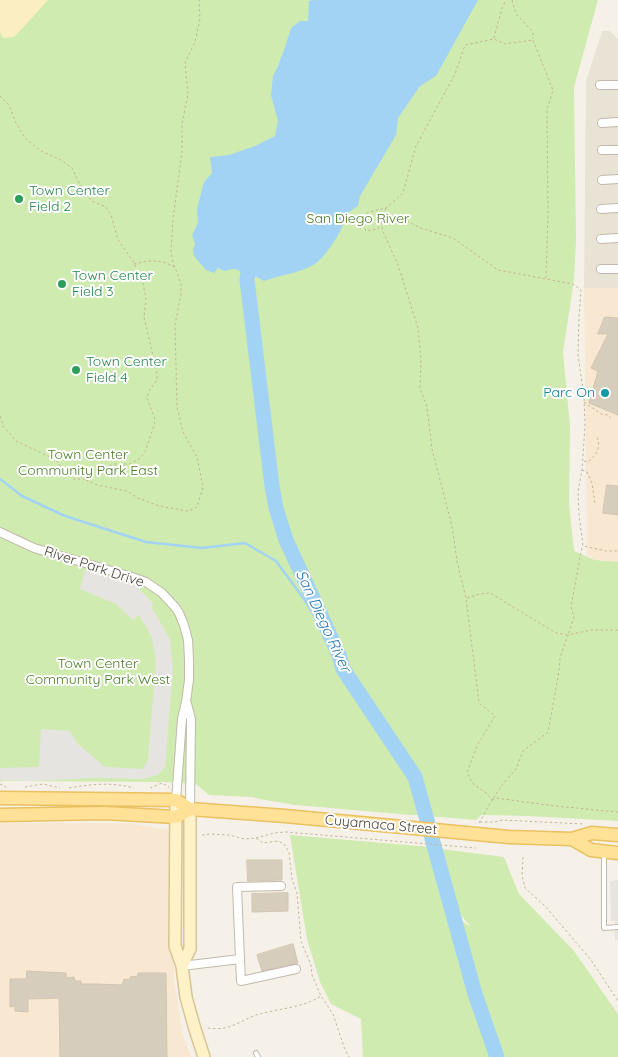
<!DOCTYPE html>
<style>
body{margin:0}
canvas{display:block;background:#f5f1e8}
</style>
<canvas width="618" height="1057"></canvas>
<script>
const ctx = document.querySelector('canvas').getContext('2d');
ctx.lineJoin = 'round';
function fill(path, color) { ctx.fillStyle = color; ctx.fill(path, 'evenodd'); }
function strokePath(path, color, width, dash) { ctx.strokeStyle = color; ctx.lineWidth = width; ctx.lineCap = dash ? 'butt' : 'round'; ctx.setLineDash(dash || []); ctx.stroke(path); }
function write(font, color, halo, rows, align = 'center') {
  ctx.font = font + ' Quicksand,sans-serif'; ctx.lineWidth = 4; ctx.setLineDash([]); ctx.textBaseline = 'middle'; ctx.strokeStyle = halo; ctx.fillStyle = color; for (const [text, x, y, turn = 0] of rows) {
    ctx.save(); ctx.translate(x, y); ctx.rotate((+turn || 0) * Math.PI / 180); ctx.textAlign = isNaN(turn) ? turn : align; if (halo) ctx.strokeText(text, 0, 0); ctx.fillText(text, 0, 0); ctx.restore();
  }
}
const residential = new Path2D(`
 M602 31H610L618 39V288H584L586 81Z`);
const commercial = new Path2D(`
 M584 288H618V562L595 560 587 556Z
 M0 823H129L170 830 174 979 183 1035 191 1057H0Z`);
const green = new Path2D(`
 M0 0H598L574 87 576 240 574 280 563 352 570 426 569 504 574 551 595 560 618 562V821L529 816 481 815 476 820 427 816V815H411L295 805 260 799 252 797 209 795 196 784 164 782 0 781Z
 M290 835 430 847 476 1018 493 1057H363L361 1019 331 1004 320 982 307 939Z
 M441 849 504 857 519 894 574 951 618 1014V1057H501L483 1004 459 919 471 927 459 913Z`);
const sand = new Path2D(`
 M0 0H48L32 18 14 37 3 38 0 32Z`);
const parking = new Path2D(`
 M85 569 135 585 153 603 152 608 170 639 173 670 165 767 158 775 143 779 96 778 30 781 0 780V768L39 767 41 729 70 731 77 743 105 767 143 769 148 759 156 661 152 637 139 615 133 620 116 604 80 589Z
 M618 880V940H615V921H611L610 881Z`);
const water = new Path2D(`
 M313 0H478L436 76 420 86 398 118 396 135 360 196 358 206C355 208 351 210 348 213 345 217 344 222 342 227 339 236 323 259 315 264 301 273 280 275 264 281L251 274H243C236 267 233 269 224 271L218 268 214 273 206 270 194 256 193 250 195 244 192 235 198 223 197 209 204 182 212 173 210 157 229 155 255 146 275 136 278 121 271 95 273 76 278 66 285 47 291 28 300 21H308L309 1Z`);
const stream = new Path2D(`
 M0 479 22 496 65 516 146 542 202 548 245 543 276 561 304 599 339 655`);
const river = new Path2D(`
 M250 256 247 280 272 486 276 508 286 540 339 655 343 669 415 777 475 994 497 1057`);
const building = new Path2D(`
 M605 317 618 318V415L589 403 598 371 591 368 608 334H598Z
 M607 485 618 486V515L603 513Z
 M247 860H282V880L248 881Z
 M288 893V911L252 912V894Z
 M293 944 298 963 262 971 257 955Z
 M27 971 66 973V978L74 977 75 981H81V984H96L122 985 124 979 130 980V977L138 976V973H166L167 1057H60L59 998 28 999V1012L15 1011V1006L10 1007V979H26Z`);
const path = new Path2D(`
 M512 0 516 14 533 32V39
 M494 38 502 8 506 0
 M0 96 9 105 16 123 25 138 41 151 61 160 72 168 79 183 86 194 92 201 106 207 111 215 118 240 133 261 143 283 146 299 144 317 157 373V380L149 391 147 398 155 419 154 426 145 452 139 459 130 464H114L103 468 86 479H74L63 471 57 461 50 457 16 441 3 426 0 415
 M386 208 378 229 366 231 361 223 368 212 386 208 403 193 416 146 455 74 465 45 494 39 505 44 533 40 553 90 547 110 548 215 546 278
 M174 267 171 251 173 219 182 152V124L188 94 185 63 195 42 200 19 199 0
 M584 402 601 414 608 415 611 418
 M584 461 588 462C597 454 601 448 597 436
 M582 470 587 472 592 483 595 504
 M86 480 97 485 127 491 138 498 159 506 188 511 197 507 203 487 197 457 183 432 177 407 175 325 181 294V284L175 267C159 259 151 260 134 264
 M467 598 480 594 490 593 556 633 568 635 574 617 571 607 582 547
 M618 630H591L568 635 560 658 559 671 548 732 523 751 516 769 503 784 492 800 496 798 555 806 618 812
 M0 784 6 787
 M25 787 43 784 60 788
 M69 788C92 784 112 782 134 788
 M150 788 162 783 169 787
 M480 822H494L503 820 583 824
 M479 823 492 800 485 792 472 783 467 772 478 744 495 716 479 703 466 598 457 561 452 526 432 449 427 407 420 388 421 359 418 328 398 265 382 229V216L392 214 421 228 453 238 498 270 573 284 581 290 579 317 578 355 584 396 585 426 582 470 578 492 579 514 583 546 606 551H618
 M202 835 210 834 228 835 245 839 256 838 263 843 278 841 284 844 289 852 292 879 297 893 301 941 311 965 312 975 321 996 333 1014 344 1047 349 1057
 M256 838 274 833 286 832 476 848
 M523 857 522 875 525 888 545 906 591 960 618 1001
 M208 1028C215 1029 224 1029 231 1026 241 1023 250 1016 260 1014 281 1008 302 1008 321 996`);
const lane = new Path2D(`
 M604 854V928L618 927
 M256 1053 258 1057`);
const street = new Path2D(`
 M600 85H618
 M602 123 618 122
 M602 150H618
 M602 180 618 179
 M601 209 618 208
 M601 239 618 238
 M601 269H618
 M0 532 34 548 132 577 146 582 162 593 175 607 179 613 184 625 188 640 189 660V680L186 702 182 719 176 800
 M187 704 191 719 190 809
 M240 959 241 981 296 969
 M182 966 240 959 237 887 281 886`);
const secondary = new Path2D(`
 M176 800 175 946 182 966 186 997 194 1026 204 1057
 M182 966 190 949V809`);
const primary = new Path2D(`
 M0 798 176 800 190 809 285 816 509 837 572 839 592 833 618 835
 M0 815 104 813 176 817 190 809
 M572 839 591 850 618 853`);
const markers = [
 [19,199,5,"#2e9e5b"],
 [62,284,5,"#2e9e5b"],
 [76,370,5,"#2e9e5b"],
 [605,393,5,"#0f9aa8"]
];
const leisureNames = [
 ["Town Center",29,191],
 ["Field 2",29,207],
 ["Town Center",72,276],
 ["Field 3",72,292],
 ["Town Center",86,362],
 ["Field 4",86,378]
];
const parkNames = [
 ["San Diego River",358,219],
 ["Town Center",88,455],
 ["Community Park East",88,471],
 ["Town Center",98,664],
 ["Community Park West",98,680]
];
const cultureNames = [
 ["Parc On",595,393]
];
const streetNames = [
 ["River Park Drive",94,567,18],
 ["Cuyamaca Street",381,825,5]
];
const waterNames = [
 ["San Diego River",323,621,65]
];
fill(residential, '#e9e3d6');
fill(commercial, '#f8e8d2');
fill(green, '#d0ebaf');
fill(sand, '#fbeec2');
fill(parking, '#e6e4e0');
fill(water, '#a2d3f4');
strokePath(stream, '#a2d3f4', 2.5);
strokePath(river, '#a2d3f4', 15);
fill(building, '#d7cdbd');
strokePath(building, '#d2c5b0', 1);
strokePath(lane, '#c1b9aa', 6);
strokePath(street, '#c1b9aa', 10);
strokePath(secondary, '#d7c596', 14);
strokePath(primary, '#eac061', 15);
strokePath(path, '#c4b59a', 1, [2.5, 2.5]);
strokePath(lane, '#fff', 4);
strokePath(street, '#fff', 8);
strokePath(secondary, '#fff1c8', 11);
strokePath(primary, '#ffe197', 12);
for (const [x, y, r, color] of markers) { const dot = new Path2D(); dot.arc(x, y, r, 0, 2 * Math.PI); ctx.fillStyle = color; ctx.fill(dot); strokePath(dot, '#fff', 2); }
write('14px', '#27864d', '#fff', leisureNames, 'left');
write('14px', '#487e25', '#fff', parkNames);
write('14px', '#0d838f', '#fff', cultureNames, 'right');
write('14px', '#494136', '#fff', streetNames);
write('italic 15px', '#2879b2', '#fff', waterNames);
</script>
